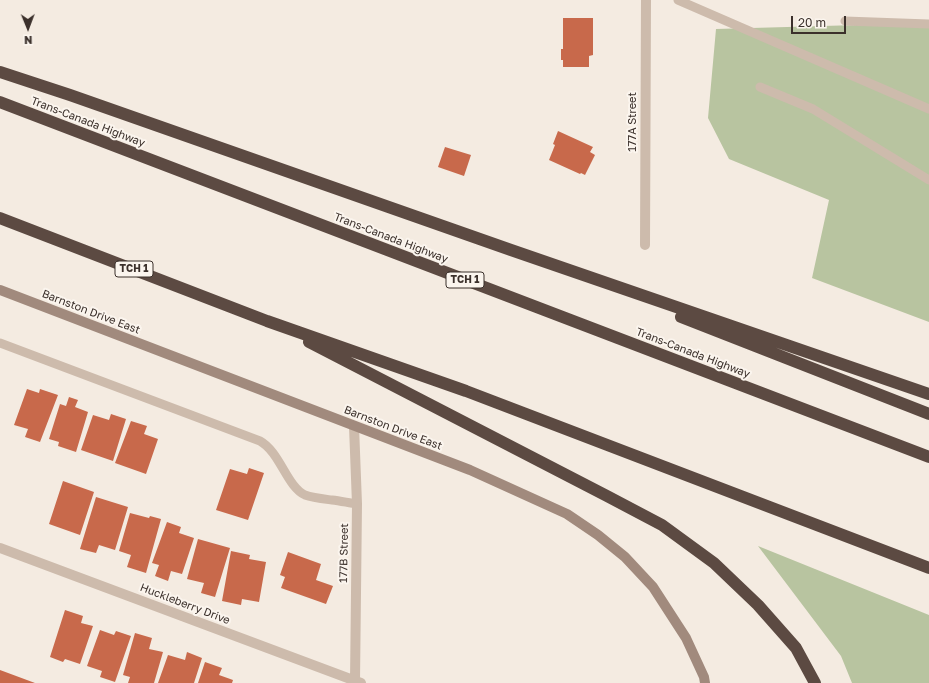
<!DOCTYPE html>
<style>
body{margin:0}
#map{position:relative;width:929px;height:683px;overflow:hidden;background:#f4ebe1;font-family:"Golos Text",sans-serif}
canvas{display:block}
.north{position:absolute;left:8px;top:8px;width:40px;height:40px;-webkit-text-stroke:3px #fbf5ee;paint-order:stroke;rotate:179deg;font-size:11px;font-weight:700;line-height:16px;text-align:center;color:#3b302b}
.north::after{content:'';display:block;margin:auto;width:14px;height:18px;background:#3b302b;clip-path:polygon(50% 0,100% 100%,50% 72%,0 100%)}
.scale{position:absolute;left:791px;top:16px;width:55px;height:18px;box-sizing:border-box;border:2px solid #3b302b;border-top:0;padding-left:5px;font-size:12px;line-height:14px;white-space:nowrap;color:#3b302b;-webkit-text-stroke:3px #fbf5ee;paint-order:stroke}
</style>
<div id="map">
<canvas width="929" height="683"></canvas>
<div class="north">N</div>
<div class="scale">20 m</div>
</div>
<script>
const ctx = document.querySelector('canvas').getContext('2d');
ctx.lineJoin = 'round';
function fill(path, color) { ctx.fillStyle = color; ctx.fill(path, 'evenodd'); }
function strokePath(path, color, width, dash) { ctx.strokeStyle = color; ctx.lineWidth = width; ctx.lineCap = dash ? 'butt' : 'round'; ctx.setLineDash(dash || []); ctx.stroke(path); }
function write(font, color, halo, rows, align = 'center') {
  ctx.font = font + ' "Golos Text",sans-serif'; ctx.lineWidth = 4; ctx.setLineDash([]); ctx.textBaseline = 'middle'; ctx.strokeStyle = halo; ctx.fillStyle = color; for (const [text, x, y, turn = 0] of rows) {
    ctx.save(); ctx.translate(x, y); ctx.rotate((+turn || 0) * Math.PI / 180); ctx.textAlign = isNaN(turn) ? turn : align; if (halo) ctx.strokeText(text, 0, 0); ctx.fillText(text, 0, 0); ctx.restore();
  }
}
const green = new Path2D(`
 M929 23V322L812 278 829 200 729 159 708 118 716 29Z
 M758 546 929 615V683H852L841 656Z`);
const building = new Path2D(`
 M563 18H593V55L589 56V67H563V60H561V49H563Z
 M558 131 593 147 590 152 595 155 585 175 581 173 580 174 549 160 555 145 553 144Z
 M445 147 471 155 464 176 438 167Z
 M27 389 39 393 40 389 58 395 40 442 25 437 28 429 14 425Z
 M69 397 78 400 75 407 88 412 76 452 58 446 59 442 49 439 60 404 66 406Z
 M111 414 126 419 113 461 81 450 93 415 109 420Z
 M131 421 147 426 144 434 158 439 146 474 115 463Z
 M249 468 264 473 248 520 216 510 230 469 247 474Z
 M63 481 94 492 80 535 49 524Z
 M96 497 128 507 115 550 99 545 96 553 80 549Z
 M130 513 149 518 150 516 161 519 146 573 127 567 131 555 119 551Z
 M167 522 181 527 179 533 194 538 182 574 171 571 168 581 155 576 159 565 152 563Z
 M198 539 230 548 215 597 201 593 204 583 187 579Z
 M231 551 250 555 249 559 266 562 259 602 242 599 241 605 222 601Z
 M288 552 321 564 316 580 333 586 326 604 281 588 285 577 280 575Z
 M65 610 83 616 81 623 93 626 80 664 65 659 63 662 50 657Z
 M100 630 114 635 116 631 131 636 115 682 100 677 102 671 87 666Z
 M135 633 152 638 149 649 163 652 154 683H128L130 677 123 675Z
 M187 652 202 658 194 683H158L168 655 185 660Z
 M205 662 222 668 219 675 233 680 232 683H198Z
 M0 670 35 683H0Z`);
const lane = new Path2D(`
 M678 0 929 109
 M845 21 929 24
 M760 87 813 109 929 180
 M0 343 260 441C280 452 287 487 305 495 313 498 324 499 332 500 341 501 349 503 357 504`);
const street = new Path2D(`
 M645 245 646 0
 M354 426 357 504 355 681
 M0 548 361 683`);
const secondary = new Path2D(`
 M0 290 470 470 567 514 598 535 625 557 653 587 686 638 704 677 705 683`);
const highway = new Path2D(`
 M0 72 70 95 511 250 929 394
 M0 102 929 457
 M0 218 267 321 466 391 929 568
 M681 317 929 414
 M309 342 607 496 662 525 714 563 758 605 796 648 815 683`);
const shields = [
 [134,269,38],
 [465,280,38]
];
const shieldNames = [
 ["TCH 1",134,269],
 ["TCH 1",465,280]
];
const streetNames = [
 ["Trans-Canada Highway",88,122,21],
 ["177A Street",633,122,-90],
 ["Trans-Canada Highway",391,238,21],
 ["Barnston Drive East",91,312,21],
 ["Trans-Canada Highway",693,353,21],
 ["Barnston Drive East",393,428,21],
 ["177B Street",344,553,-89],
 ["Huckleberry Drive",185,604,21]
];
fill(green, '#b8c4a0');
fill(building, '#c8694b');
strokePath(lane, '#cdbbac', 9);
strokePath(street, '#cdbbac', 10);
strokePath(secondary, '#a18a7d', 10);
strokePath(highway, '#5c4a42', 12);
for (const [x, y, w] of shields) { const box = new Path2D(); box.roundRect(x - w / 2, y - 8, w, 16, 3); ctx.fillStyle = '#fbf5ee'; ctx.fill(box); strokePath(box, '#3b302b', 1); }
write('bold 10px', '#3b302b', null, shieldNames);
write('11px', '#3b302b', '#fbf5ee', streetNames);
</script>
